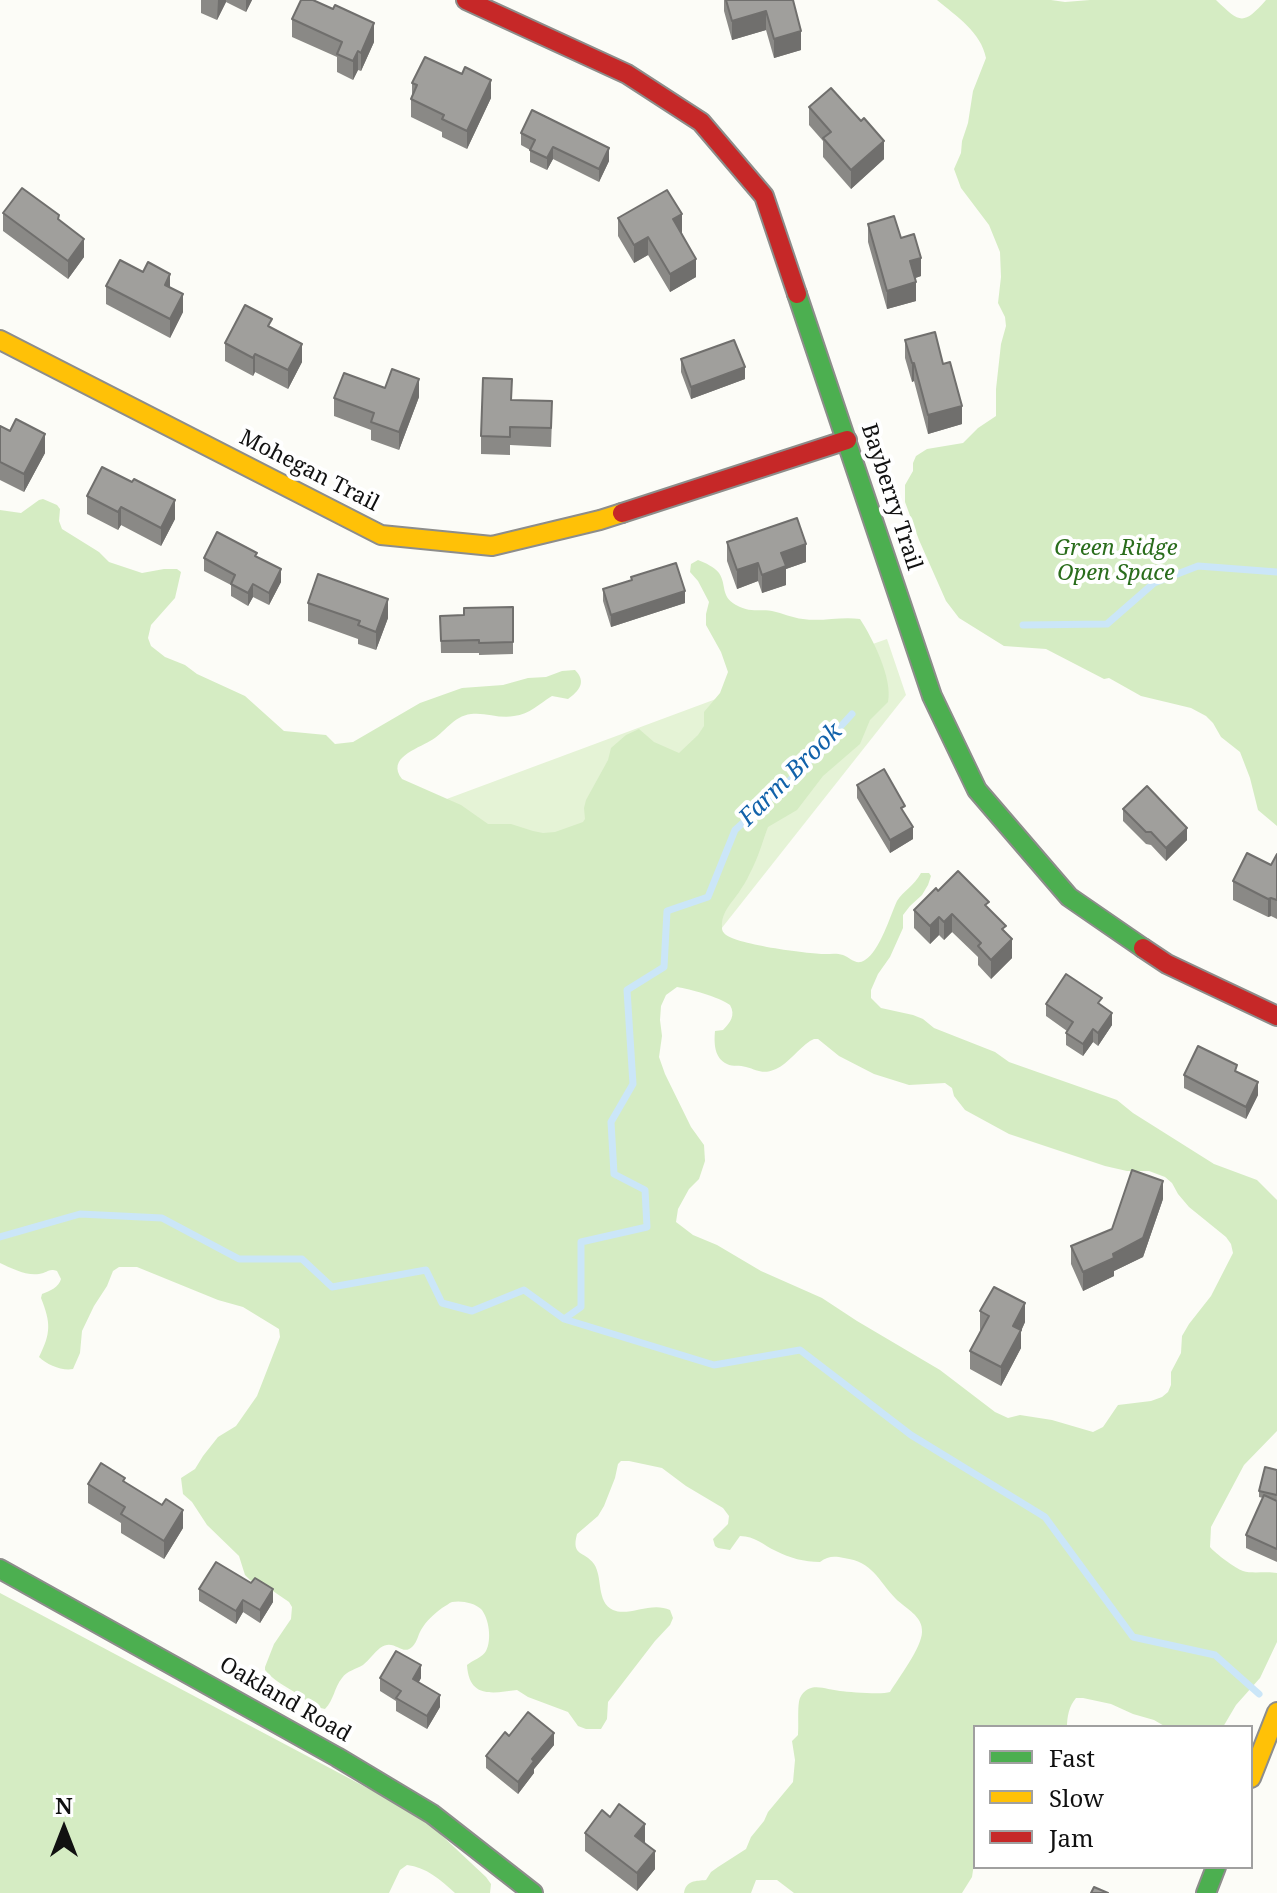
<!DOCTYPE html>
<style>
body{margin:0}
#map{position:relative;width:1277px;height:1893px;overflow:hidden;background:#fcfcf7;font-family:"Noto Serif",serif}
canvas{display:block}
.legend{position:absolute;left:973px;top:1725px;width:280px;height:144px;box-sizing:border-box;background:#fff;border:2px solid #a0a0a0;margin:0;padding:10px 14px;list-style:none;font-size:24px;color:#111}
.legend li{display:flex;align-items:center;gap:16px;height:40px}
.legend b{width:40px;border:2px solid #a0a0a0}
.north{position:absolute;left:24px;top:1789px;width:80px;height:80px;-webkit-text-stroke:6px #fff;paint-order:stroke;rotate:0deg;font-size:22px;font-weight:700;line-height:32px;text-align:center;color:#111}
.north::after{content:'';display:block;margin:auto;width:28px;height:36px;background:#111;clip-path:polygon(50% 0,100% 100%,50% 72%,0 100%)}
</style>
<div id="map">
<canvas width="1277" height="1893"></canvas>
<ul class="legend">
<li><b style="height:10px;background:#4caf50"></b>Fast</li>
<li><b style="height:10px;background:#ffc107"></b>Slow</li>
<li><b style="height:10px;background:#c62828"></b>Jam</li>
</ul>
<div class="north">N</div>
</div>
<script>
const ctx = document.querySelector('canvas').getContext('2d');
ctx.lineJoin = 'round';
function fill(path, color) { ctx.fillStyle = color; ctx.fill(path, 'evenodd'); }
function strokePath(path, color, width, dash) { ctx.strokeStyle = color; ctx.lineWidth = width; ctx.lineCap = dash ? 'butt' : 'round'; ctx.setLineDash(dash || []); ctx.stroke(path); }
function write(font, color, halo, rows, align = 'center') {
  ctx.font = font + ' "Noto Serif",serif'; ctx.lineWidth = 8; ctx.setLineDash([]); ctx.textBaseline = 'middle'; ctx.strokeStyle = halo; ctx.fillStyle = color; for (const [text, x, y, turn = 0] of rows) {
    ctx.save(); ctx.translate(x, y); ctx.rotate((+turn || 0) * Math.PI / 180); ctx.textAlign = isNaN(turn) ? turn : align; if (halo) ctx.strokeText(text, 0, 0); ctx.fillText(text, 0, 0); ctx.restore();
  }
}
const green = new Path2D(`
 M887 639 906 695 706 948 409 813 716 699Z`);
const forest = new Path2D(`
 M937 0H1051L1065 2 1090 0H1216C1240 23 1243 26 1266 0H1277V826L1258 810 1250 778 1240 752 1221 737 1213 723 1206 716 1191 708 1141 696 1109 678 1104 679 1046 649 1004 646 959 618 946 601 919 540 905 502V485L913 471V463L916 456 927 449 963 443 978 428 996 416V389L1001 344 1006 326 1005 317 998 303 1001 277 1000 252 989 225 961 188 954 169 961 153 962 141 968 123 973 91 986 58C981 32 956 16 937 0Z
 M43 499 57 505 60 509 59 521 62 529 99 552 109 562 142 573 164 569H177L181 572 175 598 151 625 148 638 151 646 165 657 185 665 197 674 245 696 284 731 326 735 335 744 353 742 420 703 462 688 503 685 528 678 546 677 562 671 575 670C587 682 579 691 568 699L552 696C539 704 530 714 514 716 500 719 485 712 471 714 453 716 445 733 430 741 417 749 386 758 402 779L461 805 488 824H511L533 831 543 833 555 832 583 822 585 819 584 808 586 800 608 760 611 748 626 735 639 729 654 742 679 753 698 735 704 726V712L720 693 728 672 721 652 706 625V614L709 602 698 581 690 572 691 564 698 560C706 563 714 567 719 573 727 585 720 596 736 605 750 613 759 609 772 611 783 613 792 618 803 619 822 622 841 616 860 619 873 639 893 679 888 702L870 720 860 744 823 776 797 810 768 827C763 840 759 855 753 867 749 875 746 882 741 889 734 901 721 911 722 927 722 929 722 931 724 933 731 944 809 954 825 954 831 954 837 953 843 955 851 958 856 966 865 960 880 951 890 916 897 901 903 891 914 886 921 873H929L931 876 928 885 922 895 910 906 903 915V928L890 957 878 974 871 990V998L881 1008 913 1015 923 1019 934 1028 995 1052 1009 1062 1117 1100 1133 1113 1214 1164 1257 1180 1277 1200V1431L1244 1465 1211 1527 1210 1547C1216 1554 1235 1568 1243 1571 1252 1574 1267 1571 1277 1573V1642L1260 1678 1236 1705 1223 1727H1166L1154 1720 1133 1714 1111 1704 1083 1698H1076C1069 1706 1067 1717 1067 1727H975V1857L972 1877 962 1893H794L777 1880H756L751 1893H684C686 1880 696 1881 706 1880L711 1872 718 1867 746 1849 751 1837 764 1821 768 1812 793 1782 795 1760 792 1741 798 1735C799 1726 797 1705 800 1698 809 1680 826 1690 840 1691 850 1692 882 1695 890 1692 898 1679 922 1647 922 1632 923 1616 905 1608 896 1599 877 1579 873 1562 844 1558 834 1556 828 1556 820 1562 804 1562 790 1558 776 1551 763 1545 755 1536 740 1536L730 1550 718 1548 715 1546 713 1539 728 1524 729 1516 723 1508 686 1486 662 1468 629 1461H621L618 1464 615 1478 604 1506 598 1516 577 1534C571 1557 584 1550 594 1564 603 1577 596 1602 613 1610 629 1617 651 1601 670 1610L673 1618 670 1625 655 1641 608 1702 607 1719 601 1729H586L578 1726 568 1712 528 1697 517 1690C493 1693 469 1699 467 1665 473 1660 483 1657 486 1651 492 1640 489 1618 481 1609 475 1603 461 1600 452 1602 449 1603 446 1606 442 1608 433 1615 427 1620 421 1630 418 1635 417 1642 413 1646 402 1658 395 1637 380 1648 374 1653 369 1660 363 1665 356 1669 347 1671 342 1678 334 1688 334 1700 325 1709 313 1707 306 1700 296 1693 285 1686 274 1681 265 1670V1667L274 1644 291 1619 292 1607 289 1602 270 1589 250 1580 245 1575 239 1556 207 1525 192 1502 183 1494 181 1478 195 1469 203 1456 218 1437 236 1426 257 1396 280 1337 279 1329 243 1307 218 1300 137 1267H119L113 1271 107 1286 94 1306 82 1331 80 1353 73 1369C62 1371 47 1365 39 1357 51 1333 51 1323 41 1298L42 1294C50 1291 59 1287 61 1279L57 1271C48 1268 48 1273 39 1274 26 1276 11 1268 0 1263V510L21 513 39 500ZM677 987C690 989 719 997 730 1005 736 1015 730 1023 723 1030L715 1031C714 1043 714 1058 727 1064 733 1067 740 1065 746 1067 758 1070 762 1075 776 1069 789 1063 798 1049 810 1041L814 1039H818L839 1056 874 1074 909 1085 945 1083 952 1088 954 1096 965 1110 1009 1134 1105 1166 1127 1171H1149L1165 1177 1172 1183 1178 1194 1189 1207 1226 1237 1231 1244 1233 1253 1211 1296 1189 1324 1182 1336 1181 1353 1171 1372V1385L1168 1392 1162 1397 1151 1401 1118 1405 1103 1427 1093 1432 1052 1420 1020 1415 1008 1418 995 1412 940 1370 857 1321 822 1298 761 1271 717 1245 693 1235 676 1222 678 1209 689 1189 699 1179 705 1161 704 1145 691 1127 665 1074 659 1057 662 1036 660 1020 661 1006 666 995Z
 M0 1593 422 1817 486 1877 491 1884 490 1893H455C441 1880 426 1867 407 1865L400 1870 389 1893H0Z`);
const stream = new Path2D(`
 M1023 625 1107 624 1154 583 1198 566 1277 572
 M0 1237 80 1214 162 1218 239 1259H302L332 1287 426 1270 442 1303 472 1311 524 1290 564 1319 581 1307V1242L647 1227 645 1190 614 1174 611 1122 633 1084 627 990 664 967 667 911 708 897 735 830 800 771 852 714
 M564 1319 714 1365 800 1350 911 1435 1045 1517 1133 1637 1215 1655 1259 1694`);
const fast = new Path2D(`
 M797 294 932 696 977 790 1069 897 1143 948
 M0 1569 337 1757 432 1814 533 1893
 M1206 1893 1216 1867`);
const slow = new Path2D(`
 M0 340 381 535 492 546 600 520 622 513
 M1251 1778 1277 1712`);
const jam = new Path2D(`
 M466 0 627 74 701 122 764 196 797 294
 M622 513 847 440
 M1143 948 1167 964 1277 1016`);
const wall = new Path2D(`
 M201 0H252L246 12 226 2 217 20 201 13Z
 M724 0H793L801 50 774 58 766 30 732 40 724 11Z
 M292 19 374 42 361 71 358 70 353 80 337 72V57L292 37Z
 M412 83 491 98 467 149 442 137V132L411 117V99L412 95Z
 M809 107 861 121 884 159 851 189 823 157V141L809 125Z
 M521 133 609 161 599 182 553 159 547 170 530 162V150L521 145Z
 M3 213 59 220 84 257 68 279 3 231Z
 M618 218 682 233 696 277 670 292 648 255 634 263 618 236Z
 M868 224 901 238 921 276 915 278 916 301 887 309 868 242Z
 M106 286 170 287 183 312 170 338 106 304Z
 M272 328 302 362 288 389 255 372 253 376 225 361V343Z
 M905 340 943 364 962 424 928 434 914 381 912 382 905 358Z
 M681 359 745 379 691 399 681 372Z
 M385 388 419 397 399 450 371 440V430L334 416V398Z
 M512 400 552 419 551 447 510 445V455L481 454V436Z
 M0 426 45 453 24 492 0 480Z
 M87 496 175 519 161 546 121 525 118 530 87 514Z
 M727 542 806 562 786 569V585L762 593 758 581 737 589 727 561Z
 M257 557 281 582 269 605 253 597 248 606 231 596V585L204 571V558Z
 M631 577 685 603 611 627 603 601V589L631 580Z
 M308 603 388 618 376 650 358 644V639L308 621Z
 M513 607V654L479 655V653H441L440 616 464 615Z
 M857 785 905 815 913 839 890 853 857 798Z
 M1123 809 1187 840 1166 861 1151 845 1146 844 1123 821Z
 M1277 854V919L1271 916 1268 917 1233 900V881L1271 865Z
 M938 891 989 909 1006 933 1012 958 991 979 978 965V957L952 932 944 940 939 935 930 944 914 928V910Z
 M1046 1004 1102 1006 1112 1025 1098 1046 1093 1042 1083 1056 1066 1045V1033L1067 1031 1046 1016Z
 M1184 1075 1258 1095 1246 1119 1184 1088Z
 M1163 1199 1143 1257 1114 1271V1276L1083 1291 1071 1264V1246L1112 1229Z
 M980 1311 1025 1322 1021 1331V1348L1001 1386 970 1369V1351L981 1330H980Z
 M1277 1470V1562L1246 1548V1535L1263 1498 1259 1497V1491Z
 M125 1483 183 1528 164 1559 121 1533V1523L88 1503V1484Z
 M251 1583 273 1602 260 1623 243 1612 236 1624 199 1601V1589Z
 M380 1678H421L419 1682 440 1707 427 1729 396 1711V1701L380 1691Z
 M509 1736 554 1745 534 1769V1773L518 1794 486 1768V1756Z
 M585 1833 645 1842 655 1869 637 1891 585 1851Z`);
const shadedWall = new Path2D(`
 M218 0H226V2L217 20Z
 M246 0H252L246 12Z
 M766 11V30L732 40V21Z
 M374 23V42L361 71V53Z
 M801 31V50L774 58V39Z
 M358 51V70L353 80V61Z
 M491 80V98L467 149V131Z
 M884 141V159L851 189V170Z
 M553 147V159L547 170V158Z
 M609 148V161L599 182V169Z
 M682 214V233L673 238V219Z
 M648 237V255L634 263V245Z
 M84 239V257L68 279V261Z
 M921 258V276L910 280V261Z
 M696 259V277L670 292V274Z
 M170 274V292L165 285Z
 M916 282V301L887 309V291Z
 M183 294V312L170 338V319Z
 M302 344V362L288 389V370Z
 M255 354V372L253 376V358Z
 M912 363H914V381L912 382Z
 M745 367V379L691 399V387Z
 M419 379V397L399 450V432Z
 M962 406V424L928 434V415Z
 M45 434V453L24 492V474Z
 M175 500V519L161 546V528Z
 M121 507V525L118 530V512Z
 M806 544V562L786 569V585L762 593V575L781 553Z
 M758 563V581L737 589V570Z
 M281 569V582L269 605V593Z
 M253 584V597L248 606V593Z
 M685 591V603L611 627V615Z
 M388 599V618L376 650V632Z
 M913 827V839L890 853V840Z
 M1187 828V840L1166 861V848Z
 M1271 898V916L1268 917V899Z
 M952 914V932L944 940V922Z
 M939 917V935L930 944V926Z
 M1012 939V958L991 979V960Z
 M1112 1013V1025L1098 1046V1033Z
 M1093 1029V1042L1083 1056V1044Z
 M1258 1082V1095L1246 1119V1107Z
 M1163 1181V1199L1143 1257 1114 1271V1276L1083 1291V1272L1113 1254Z
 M1025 1303V1322L1021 1331V1348L1001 1386V1367L1013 1326Z
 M183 1510V1528L164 1559V1541Z
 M273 1589V1602L260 1623V1610Z
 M243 1600V1612L236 1624V1611Z
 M421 1665V1678L413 1692V1679Z
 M440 1695V1707L427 1729V1716Z
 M554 1733V1745L534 1769V1773L518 1794V1782L532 1759Z
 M645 1824V1842L635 1855V1836Z
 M655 1851V1869L637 1891V1873Z`);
const building = new Path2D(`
 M301 0H313L333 9 335 5 374 23 361 53 358 51 353 61 337 54 342 42 292 19Z
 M726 0H793L801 31 774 39 766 11 732 21Z
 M425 57 462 74 465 67 491 80 467 131 442 119 444 115 411 99 417 85 412 83Z
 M831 88 861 121 864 118 884 141 851 170 823 138 831 132 809 107Z
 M532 110 609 148 599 169 553 147 547 158 530 150 535 140 521 133Z
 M22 188 59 215 58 219 84 239 68 261 3 213Z
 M667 190 682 214 673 219 696 259 670 274 648 237 634 245 618 218Z
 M894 216 901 238 914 234 921 258 910 261 916 282 887 291 868 224Z
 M120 260 143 272 148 262 170 274 165 285 183 294 170 319 106 286Z
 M245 305 272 319 268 326 302 344 288 370 255 354 253 358 225 343Z
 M935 332 943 364 950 362 962 406 928 415 914 363H912L905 340Z
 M734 340 745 367 691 387 681 359Z
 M392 369 419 379 399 432 371 422 374 413 334 398 344 373 385 388Z
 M483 378 512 379 511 400 552 401 551 428 510 427V437L481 436Z
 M16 419 45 434 24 474 0 462V426L10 431Z
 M102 467 132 482 134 479 175 500 161 528 121 507 118 512 87 496Z
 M797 518 806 544 781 553 786 566 762 575 758 563 737 570 727 542Z
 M217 532 257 553 255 556 281 569 269 593 253 584 248 593 231 584 235 575 204 558Z
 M676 563 685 591 611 615 603 589 632 580 631 577Z
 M318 574 388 599 376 632 358 625 360 621 308 603Z
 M513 607V642L479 643V640L441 641 440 616 464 615V608Z
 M884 769 905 806 901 808 913 827 890 840 857 785Z
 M1147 786 1187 828 1166 848 1151 832H1146L1123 809Z
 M1247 853 1271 865 1277 854V900L1271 898 1268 899 1233 881Z
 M958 871 989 902 985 905 1006 926 1002 929 1012 939 991 960 978 946 981 943 952 914 944 922 939 917 930 926 914 910 936 888 938 891Z
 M1066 974 1102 998 1098 1003 1112 1013 1098 1033 1093 1029 1083 1044 1066 1033 1073 1022 1046 1004Z
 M1198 1046 1237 1065 1235 1071 1258 1082 1246 1107 1184 1075Z
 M1132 1170 1163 1181 1143 1238 1113 1254 1114 1258 1083 1272 1071 1246 1112 1229Z
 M994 1287 1025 1303 1013 1326 1021 1330 1001 1367 970 1351 989 1316 980 1311Z
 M101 1463 125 1478 123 1481 162 1505 166 1499 183 1510 164 1541 121 1514 125 1507 88 1484Z
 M1265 1467 1277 1470V1495L1259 1491Z
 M1264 1495 1277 1501V1549L1246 1535Z
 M216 1562 251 1583 255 1578 273 1589 260 1610 243 1600 236 1611 199 1589Z
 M396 1651 421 1665 413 1679 440 1695 427 1716 396 1698 401 1691 380 1678Z
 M528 1712 554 1733 532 1759 534 1761 518 1782 486 1756 505 1732 509 1736Z
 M619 1804 645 1824 635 1836 655 1851 637 1873 585 1833 602 1810 610 1817Z
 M1094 1887 1108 1893H1091Z`);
const streetNames = [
 ["Mohegan Trail",309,471,27],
 ["Bayberry Trail",891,497,72],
 ["Oakland Road",285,1700,30]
];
const parkNames = [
 ["Green Ridge",1116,549],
 ["Open Space",1116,574]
];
const waterNames = [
 ["Farm Brook",791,775,-45]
];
fill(green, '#e5f3d6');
fill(forest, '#d5ecc3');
strokePath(stream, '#cbe6f8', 7);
strokePath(fast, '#8d8d8b', 22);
strokePath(slow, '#8d8d8b', 22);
strokePath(jam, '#8d8d8b', 22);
strokePath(fast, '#4caf50', 18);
strokePath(slow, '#ffc107', 18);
strokePath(jam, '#c62828', 18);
fill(wall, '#8a8986');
fill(shadedWall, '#706f6d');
fill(building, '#a09f9c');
strokePath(building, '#706f6d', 2);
write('22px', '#111', '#fff', streetNames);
write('italic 22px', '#2a6d1c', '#fff', parkNames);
write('italic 24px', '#1262aa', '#fff', waterNames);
</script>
